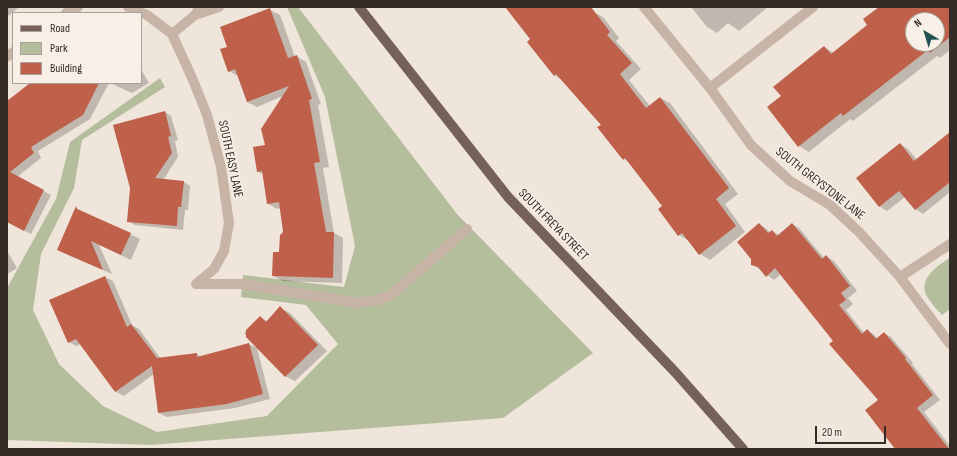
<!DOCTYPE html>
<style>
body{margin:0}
#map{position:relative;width:957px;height:456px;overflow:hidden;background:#f0e5db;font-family:"Sofia Sans Condensed",sans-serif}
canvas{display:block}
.frame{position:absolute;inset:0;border:8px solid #342b27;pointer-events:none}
.legend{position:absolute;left:12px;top:12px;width:130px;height:72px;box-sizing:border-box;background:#f8efe6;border:1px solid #aaa19a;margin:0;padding:5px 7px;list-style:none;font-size:12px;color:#342b27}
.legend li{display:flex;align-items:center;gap:8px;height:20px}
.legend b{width:20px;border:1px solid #aaa19a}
.north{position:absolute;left:905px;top:12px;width:40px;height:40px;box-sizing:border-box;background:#f8efe6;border:1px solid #aaa19a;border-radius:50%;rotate:322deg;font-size:11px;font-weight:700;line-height:16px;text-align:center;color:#342b27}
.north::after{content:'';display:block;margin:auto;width:14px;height:18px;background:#205253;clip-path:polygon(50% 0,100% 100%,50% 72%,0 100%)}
.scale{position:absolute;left:815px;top:426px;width:71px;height:18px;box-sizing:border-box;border:2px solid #342b27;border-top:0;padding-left:5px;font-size:12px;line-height:14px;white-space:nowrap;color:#342b27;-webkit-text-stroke:3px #f8efe6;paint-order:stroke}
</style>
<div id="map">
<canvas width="957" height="456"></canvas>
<div class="frame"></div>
<ul class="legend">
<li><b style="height:5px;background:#756159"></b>Road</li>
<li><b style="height:11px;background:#b4be9c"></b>Park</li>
<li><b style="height:11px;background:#be604a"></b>Building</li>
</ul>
<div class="north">N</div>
<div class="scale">20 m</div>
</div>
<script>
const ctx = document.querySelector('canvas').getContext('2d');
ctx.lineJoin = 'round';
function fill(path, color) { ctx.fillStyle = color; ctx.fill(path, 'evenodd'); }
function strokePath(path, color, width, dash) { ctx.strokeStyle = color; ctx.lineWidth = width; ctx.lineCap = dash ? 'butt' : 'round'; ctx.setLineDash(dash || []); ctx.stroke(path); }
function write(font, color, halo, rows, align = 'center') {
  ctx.font = font + ' "Sofia Sans Condensed",sans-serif'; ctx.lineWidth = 3; ctx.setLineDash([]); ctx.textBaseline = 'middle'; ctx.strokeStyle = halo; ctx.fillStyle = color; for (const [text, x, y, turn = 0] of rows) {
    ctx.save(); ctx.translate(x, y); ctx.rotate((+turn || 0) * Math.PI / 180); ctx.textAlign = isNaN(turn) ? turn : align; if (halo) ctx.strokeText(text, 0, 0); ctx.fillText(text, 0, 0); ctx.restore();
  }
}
const green = new Path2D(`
 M287 7H298L457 214 593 353 503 418 150 445 7 440V288L56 199 70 142 160 78 165 87 82 140 74 188 41 254 33 310 59 364 103 406 157 432 267 416 338 344 306 305 241 297 243 275 344 287 355 246 325 97Z
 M950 258V309L942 315C937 310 932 304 928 298 916 280 937 266 950 258Z`);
const shadow = new Path2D(`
 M7 7H19L7 17Z
 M506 7H576L594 12 604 18 619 38 616 41 641 69 629 80 650 106 660 98 670 103 738 194 725 204 745 232 710 260 700 254 689 241 679 235 663 206 630 163 624 159 599 127 602 125 561 79 554 75 532 39Z
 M691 7H768L739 31 728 23 717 33 707 27Z
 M881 7H950V50L940 58 937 56 853 121 850 119 809 152 799 146 782 97 824 47 834 53 869 26ZM913 20H937V44H913Z
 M270 10 280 15 295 57 296 56 306 62 321 104 318 105 329 167 323 168 334 233 343 238 342 283 283 281 273 276 284 232 281 208 277 209 268 204 263 174 258 172 283 96 257 107 247 102 238 76 229 71V48Z
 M141 69 149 83 132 93 110 83H141Z
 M31 83H109L90 119 38 151 41 158 17 177 51 195 31 234 7 222V102Z
 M165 112 171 116 178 140 175 141 178 157 163 180 184 182 190 186 188 210H185L183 230 135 225 128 221Z
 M950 134V192L923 214 915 209 905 197 887 211 879 206 900 144 908 149 917 160Z
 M76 208 140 239 131 260 99 245 112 274 68 255 58 250Z
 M759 224 767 229 770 233 772 231 779 235 792 224 799 228 824 258 826 256 834 261 857 291 848 298 853 304 846 310 864 333 868 330 878 338 884 333 891 337 913 363 912 364 940 400 924 412 950 446V449H897L879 400 834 341 781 274 774 280 752 264Z
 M7 251 17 268 7 274Z
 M105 277 113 281 132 325 139 329 161 359 197 354 201 357 249 344 257 348 270 399 235 408 167 417 159 413 154 374 124 396 116 392 81 344 76 346 69 342Z
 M280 308 290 313 327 351 295 381 285 376 244 333 260 317 267 321Z`);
const building = new Path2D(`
 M505 7H591L610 32 607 35 632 63 620 74 646 108 660 97 729 188 716 199 736 226 699 255 682 233 678 236 658 209 662 206 625 158 623 160 597 127 601 125 556 74 554 76 527 42 530 39Z
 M879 7H950V37L930 53 928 50 843 116 841 113 798 147 767 107 781 96 773 87 824 46 831 54 867 25 863 19ZM913 20H937V44H913Z
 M270 8 288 58 297 55 312 99 309 100 320 162 314 163 326 232H334L333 278 272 276 273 252H279L280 235 283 232 279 202 267 204 262 171 257 172 253 147 265 145 261 129 289 86 247 102 235 69 228 72 220 49 227 47 220 27Z
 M30 83H99L83 115 31 147 34 153 10 172 44 190 24 231 7 222V101Z
 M165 111 171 136 168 137 172 153 155 178 184 181 181 207H178L177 226 127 222 130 188 113 125Z
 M950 132V182L915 210 899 191 879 207 856 178 900 143 914 161Z
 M76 206 77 209 131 233 121 255 91 241 103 270 57 250Z
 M759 223 768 233 772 230 777 236 792 223 822 259 826 255 850 286 841 293 846 300 839 305 862 334 867 329 876 339 884 332 906 358 905 359 933 395 917 408 949 449H895L865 410 878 400 829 344 833 341 775 268 766 277 758 267 751 265V259L737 242Z
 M105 276 127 327 131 324 157 358 197 353V357L249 343 263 394 227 404 158 413 152 366 115 392 76 339 68 343 49 300Z
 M280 306 318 345 285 377 246 337V330L260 316 266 322Z`);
const minor = new Path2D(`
 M128 7 147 15 172 34 195 15 200 7
 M644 7 710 88 751 145 790 181 830 205 859 232 900 277 950 344
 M66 13 78 7
 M195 15 219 7
 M172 34 193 80 207 115 221 167 229 223 224 251 214 269 196 284
 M7 57 13 52
 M710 88 813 7
 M900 277 950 244
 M196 284H243L357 303 378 300 391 295 467 229`);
const major = new Path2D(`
 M359 7 508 197 676 373 743 449`);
const streetNames = [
 ["SOUTH EASY LANE",230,159,78],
 ["SOUTH GREYSTONE LANE",820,184,38],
 ["SOUTH FREYA STREET",553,225,46]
];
fill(green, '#b4be9c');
fill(shadow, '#0003');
fill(building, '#be604a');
strokePath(minor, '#c7b4a7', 10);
strokePath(major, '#756159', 10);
write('13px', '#342b27', '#f8efe6', streetNames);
</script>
